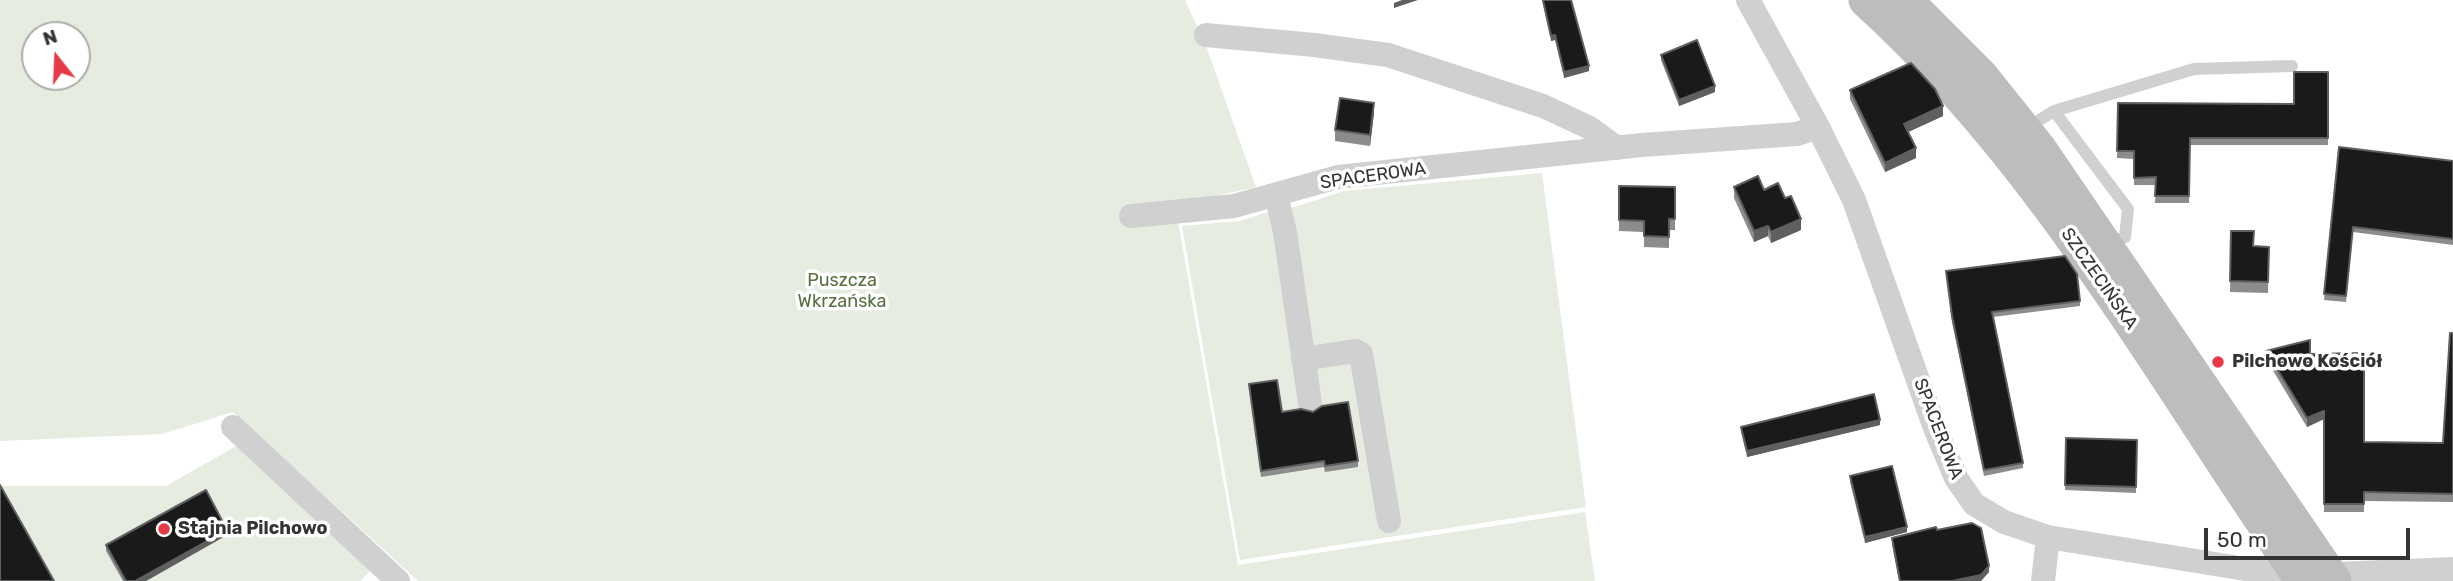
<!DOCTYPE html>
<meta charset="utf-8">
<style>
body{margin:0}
#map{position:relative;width:2453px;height:581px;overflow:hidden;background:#fff;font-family:Rubik,sans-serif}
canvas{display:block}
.north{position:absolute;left:21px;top:21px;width:70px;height:70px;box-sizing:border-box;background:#fff;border:2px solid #adadad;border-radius:50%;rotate:342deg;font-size:19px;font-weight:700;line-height:28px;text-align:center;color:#333}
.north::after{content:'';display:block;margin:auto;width:24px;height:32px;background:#e63946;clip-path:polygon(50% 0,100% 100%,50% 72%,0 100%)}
.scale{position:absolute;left:2204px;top:528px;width:206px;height:32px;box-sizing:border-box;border:4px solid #333;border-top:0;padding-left:9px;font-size:21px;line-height:24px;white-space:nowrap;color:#333;-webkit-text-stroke:5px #fff;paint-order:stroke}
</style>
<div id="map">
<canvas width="2453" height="581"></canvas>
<div class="north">N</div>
<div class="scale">50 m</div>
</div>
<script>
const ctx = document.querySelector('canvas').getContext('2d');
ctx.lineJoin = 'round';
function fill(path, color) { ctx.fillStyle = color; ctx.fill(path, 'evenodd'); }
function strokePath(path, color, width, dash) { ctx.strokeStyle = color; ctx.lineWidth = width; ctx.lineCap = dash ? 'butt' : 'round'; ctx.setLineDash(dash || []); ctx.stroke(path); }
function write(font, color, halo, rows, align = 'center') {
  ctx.font = font + ' Rubik,sans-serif'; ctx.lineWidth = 7; ctx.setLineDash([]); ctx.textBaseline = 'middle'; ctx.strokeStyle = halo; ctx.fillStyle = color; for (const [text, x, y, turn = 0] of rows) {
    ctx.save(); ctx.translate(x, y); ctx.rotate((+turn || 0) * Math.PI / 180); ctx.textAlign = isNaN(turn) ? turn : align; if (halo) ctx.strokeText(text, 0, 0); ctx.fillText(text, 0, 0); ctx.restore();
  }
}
const green = new Path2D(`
 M0 0H1185L1206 46 1256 187 1201 199 1178 221 1238 565 1585 512 1595 581H418L233 412 162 434 0 441ZM35 35H77V77H35Z
 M1542 173 1586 507 1240 560 1182 226 1240 221 1268 212 1270 215 1344 191Z
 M240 444 370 571 360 581H0V486H166Z`);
const lane = new Path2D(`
 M2054 111 2194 69 2292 66
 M2025 129 2054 111 2128 209 2125 237 2106 245`);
const street = new Path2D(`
 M1748 0 1818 127 1854 200 1935 428 1956 478 1974 504 2004 522 2048 537 2289 576 2453 569
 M1206 35 1314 45 1388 55 1543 106 1588 127 1617 148
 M1276 195 1285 232 1310 403
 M1131 216 1234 206 1338 177 1642 145 1797 134 1818 127
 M1303 359 1355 351 1361 354 1389 521
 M233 427 398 581
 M2043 581 2048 537`);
const secondary = new Path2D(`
 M1866 0C2047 164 2165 383 2303 581
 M1905 0 1980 75 2040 150 2334 581`);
const wall = new Path2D(`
 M1542 0H1571L1589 71 1564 78 1555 40 1551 41Z
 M1661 55 1715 92 1679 106 1661 60Z
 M2328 72V145H2190L2189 203H2155L2156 185H2134V159L2117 158 2118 103 2294 104Z
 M1850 90 1943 116 1908 132 1916 158 1885 172 1850 99Z
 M1374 113 1370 146 1335 141V130Z
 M2339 147 2453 161V245L2353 232 2346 302 2324 300Z
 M1619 186 1675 187V230H1669V248L1644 247V232L1619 231Z
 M1734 187 1764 190 1785 198 1801 230 1771 243 1768 236 1754 242 1734 198Z
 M2231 231 2254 246 2269 247 2268 293 2230 292Z
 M1946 271 2080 301V306L1993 317 2023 463V468L1984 476 1952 322Z
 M2453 333V502L2364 501V512H2324V419L2307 427 2266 359V351L2310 354 2364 442 2443 443Z
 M1249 384 1282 412 1358 461V467L1325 472 1324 467 1261 477Z
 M1880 425 1747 457 1741 432V427Z
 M2066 438 2137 440 2136 493 2065 490Z
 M1850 476 1907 532 1865 543 1850 482Z
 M1937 530 1989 572 1981 581H1899L1892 544V538Z
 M227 535 146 581H123L106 551V545Z`);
const shadedWall = new Path2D(`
 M1402 0H1418L1394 8V3Z
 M1555 35V40L1551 41V36Z
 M1589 66V71L1564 78V72Z
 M1715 86V92L1679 106V100Z
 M1374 103V113L1370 146V135Z
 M1943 106V116L1904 134V124Z
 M1916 148V158L1885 172V163Z
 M1801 219V230L1771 243V232Z
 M1768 226V236L1754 242V231Z
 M2324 411V419L2307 427V418Z
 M1880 420V425L1747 457V451Z
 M1907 527V532L1865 543V537Z
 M227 530V535L146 581H135Z
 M1989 566V572L1981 581H1952Z`);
const building = new Path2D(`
 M1543 0H1571L1589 66 1564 72 1555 35 1551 36Z
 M1697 40 1715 86 1679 100 1661 55Z
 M1911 63 1935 89 1943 106 1904 124 1916 148 1885 163 1850 90Z
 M2294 72H2328V138H2190L2189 196H2155L2156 177 2134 178V151H2117L2118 103 2294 104Z
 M1340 98 1374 103 1370 135 1335 130Z
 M2339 147 2453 161V239L2353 227 2346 296 2324 294Z
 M1758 176 1764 190 1778 183 1785 198 1791 196 1801 219 1771 232 1768 226 1754 231 1734 187Z
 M1619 186 1675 187V219H1669V237L1644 236V221L1619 220Z
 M2231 231H2254L2253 246 2269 247 2268 282 2230 281Z
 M2065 256 2077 274 2080 301 1992 312 2023 463 1984 470 1952 316 1946 271Z
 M2450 333H2453V494L2364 492V504H2324V411L2307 418 2266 351 2310 340V354L2364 353V442L2443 443Z
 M1277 380 1282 412 1301 409 1313 412 1322 406 1348 402 1358 461 1325 466 1324 461 1261 471 1249 384Z
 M1874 394 1880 420 1747 451 1741 427Z
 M2066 438 2137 440 2136 487 2065 485Z
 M1892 466 1907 527 1865 537 1850 476Z
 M0 485 54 581H0Z
 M206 490 227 530 135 581H126L106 545Z
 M1972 523 1981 528 1989 566 1981 575 1952 581H1900L1892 538 1936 527 1937 530Z`);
const markers = [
 [2218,362,7,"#e63946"],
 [164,529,7,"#e63946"]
];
const streetNames = [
 ["SPACEROWA",1373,176,-8],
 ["SZCZECIŃSKA",2099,279,55],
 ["SPACEROWA",1938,429,69]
];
const parkNames = [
 ["Puszcza",842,281],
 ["Wkrzańska",842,302]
];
const poiNames = [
 ["Pilchowo Kościół",2232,362],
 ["Stajnia Pilchowo",178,529]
];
fill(green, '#e6ecdf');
strokePath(lane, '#d0d0d0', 12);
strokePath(street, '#d0d0d0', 24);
strokePath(secondary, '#bdbdbd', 35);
fill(wall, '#8c8c8c');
fill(shadedWall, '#5f5f5f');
fill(building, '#1a1a1a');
strokePath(building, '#5f5f5f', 2);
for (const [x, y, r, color] of markers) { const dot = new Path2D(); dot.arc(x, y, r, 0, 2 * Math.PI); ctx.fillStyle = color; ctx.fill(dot); strokePath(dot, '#fff', 2.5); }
write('18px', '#333', '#fff', streetNames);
write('18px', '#56703f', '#fff', parkNames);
write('bold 18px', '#333', '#fff', poiNames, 'left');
</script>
